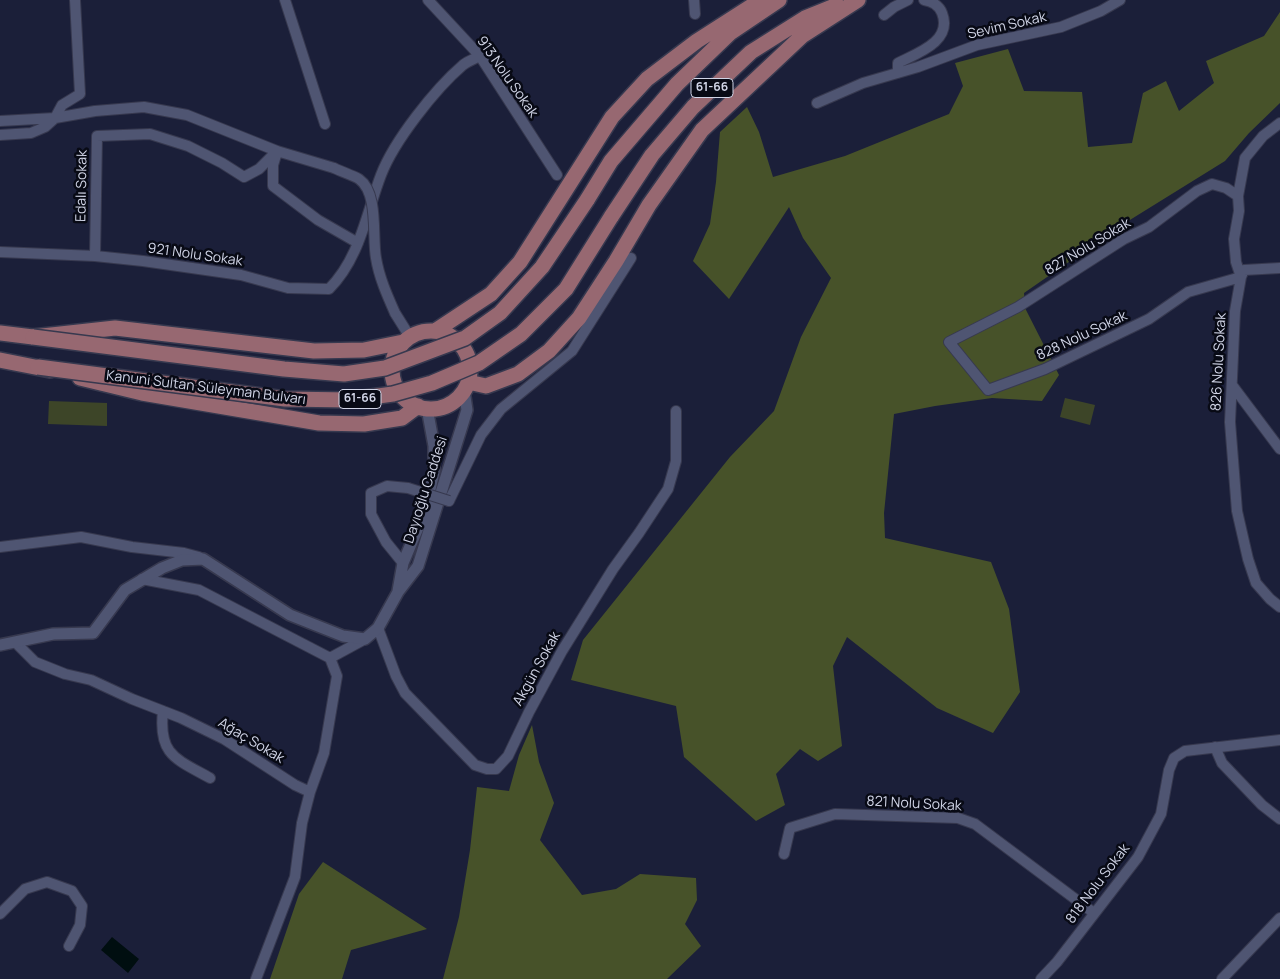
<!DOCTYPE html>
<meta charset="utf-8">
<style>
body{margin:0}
canvas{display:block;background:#1b1f39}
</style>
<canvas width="1280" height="979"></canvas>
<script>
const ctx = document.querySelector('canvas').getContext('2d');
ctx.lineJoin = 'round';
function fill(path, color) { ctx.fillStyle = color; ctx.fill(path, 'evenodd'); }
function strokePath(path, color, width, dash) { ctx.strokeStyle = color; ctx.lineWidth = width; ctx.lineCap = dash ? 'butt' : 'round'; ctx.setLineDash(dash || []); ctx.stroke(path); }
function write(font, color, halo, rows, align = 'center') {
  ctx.font = font + ' Manrope,sans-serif'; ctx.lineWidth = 5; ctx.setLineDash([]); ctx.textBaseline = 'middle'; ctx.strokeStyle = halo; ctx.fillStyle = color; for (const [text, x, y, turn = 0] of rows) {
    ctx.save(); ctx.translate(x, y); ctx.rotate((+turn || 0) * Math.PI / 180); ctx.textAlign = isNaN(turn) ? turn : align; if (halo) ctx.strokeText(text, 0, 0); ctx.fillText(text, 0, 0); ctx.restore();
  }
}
const green = new Path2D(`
 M1065 398 1095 405 1090 425 1060 417Z
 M49 401 107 403V426L48 424Z`);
const forest = new Path2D(`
 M1280 12V103L1249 133 1225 161 1125 223 1024 293 1025 308 1059 375 1042 401 992 398 935 406 894 414 884 513 885 538 991 562 1009 609 1020 692 993 733 937 708 847 637 833 666 842 746 818 761 800 749 776 774 785 805 756 821 684 757 676 706 571 680 583 640 730 457 774 411 801 337 831 278 803 238 789 207 729 299 693 261 710 224 716 182 720 132 747 107 759 132 773 177 845 156 949 114 963 86 955 63 1008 49 1024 91 1082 92 1088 147 1132 143 1143 93 1166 81 1179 111 1214 83 1206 61 1264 36Z
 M532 725 539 762 554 803 540 840 582 895 616 889 640 874 696 878 697 900 685 924 701 946 667 979H443L459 917 470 850 477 787 509 791 519 755Z
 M323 862 427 929 351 950 342 979H270L299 894Z`);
const water = new Path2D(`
 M112 937 139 959 128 973 101 950Z`);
const minor = new Path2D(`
 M285 0 325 124
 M428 0 480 56 557 175
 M694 0 695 14
 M884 15 894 7 908 0
 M898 73V63C918 53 953 41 942 13 939 5 931 1 924 0
 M817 103 863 83 918 67 977 45 1061 27 1101 11 1120 0
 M0 121 55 118 95 111 144 107 187 115 277 151 334 168
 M1280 123 1263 136 1245 158 1238 196 1239 211 1234 239 1236 262 1241 277 1235 311 1230 422 1237 511 1248 559 1256 583 1270 599 1280 607
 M0 135 31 133 45 127 55 118 62 105 80 94 75 0
 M277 152 273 165V186L318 220 358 243
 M1238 196 1226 188 1212 184 1197 191 1149 227 1124 239 1018 307 949 342 988 390 1045 369 1149 319 1188 292 1241 277 1244 270 1280 268
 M0 252 95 256 143 261 241 275 288 288 329 289C360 258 366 214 381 175 394 141 435 89 463 65 468 61 474 59 480 56
 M95 256 97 136 150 134 188 146 222 163 244 177 259 169 277 151
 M395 313 410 337
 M1232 385 1280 449
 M449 501 481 435 501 409 572 351 631 258
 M0 547 81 537 132 547 184 553 199 557
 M403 563 386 542 371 514V493L387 486 408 488
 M142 579 199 590 330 658
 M378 628 396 676 405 693 475 765 487 769H496L508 756 529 712 562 651 613 569 639 533 668 489 676 461V411
 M15 642 35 662 65 674 91 680 132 699 181 718 224 739 295 785 310 792 324 753 337 676 330 658 365 639
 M163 711C158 755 176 759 210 778
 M1215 747 1222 763 1262 805 1280 819
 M784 854 790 828 835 814 958 818 975 824 1094 913
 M0 914 25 889 47 882 72 891 82 906 80 925 69 946
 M256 979 295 877 302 823 310 792
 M1041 979 1057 962 1138 857 1161 814 1169 770 1174 758 1185 751 1280 740
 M1222 979 1280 918`);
const tertiary = new Path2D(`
 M398 591 403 563 425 511 434 472V446L427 408
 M0 645 53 634 93 633 125 590 162 568 182 560 203 559 290 615 343 636 365 639 378 628 398 592 418 566 467 410 464 390`);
const primary = new Path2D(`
 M587 200 611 161 677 84 730 33 779 0
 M611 217 652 155 693 107 751 52 805 18 837 5
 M435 331 491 294 520 262 612 117 647 79 697 41 761 0
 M392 370a39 39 0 1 1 78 0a39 39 0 1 1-78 0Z
 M0 333 33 337 115 328 314 351 364 350 403 342
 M0 360 50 370
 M80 378 142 393 319 423 364 424 402 418 418 406
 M468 382 486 386 518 374 549 351 579 318 616 261 649 205 702 130 802 36 858 0`);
const minorBridge = new Path2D(`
 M334 168C342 172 352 175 359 179 379 193 372 237 376 258 379 277 387 295 395 313
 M408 488 449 501`);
const primaryBridge = new Path2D(`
 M33 337 284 369 344 374 385 368 465 338 500 313 542 267 587 200
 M38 367 285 399 349 400 393 394 432 383 479 363 521 334 566 289 611 217`);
const shields = [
 [712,88,42],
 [360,399,42]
];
const shieldNames = [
 ["61-66",712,88],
 ["61-66",360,399]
];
const streetNames = [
 ["Sevim Sokak",1007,26,-13],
 ["913 Nolu Sokak",507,77,55],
 ["Edalı Sokak",82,186,-89],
 ["827 Nolu Sokak",1088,247,-31],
 ["921 Nolu Sokak",195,255,8],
 ["828 Nolu Sokak",1082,336,-25],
 ["826 Nolu Sokak",1219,362,-87],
 ["Kanuni Sultan Süleyman Bulvarı",206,388,7],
 ["Dayıoğlu Caddesi",426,490,-72],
 ["Akgün Sokak",537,669,-61],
 ["Ağaç Sokak",251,741,31],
 ["821 Nolu Sokak",914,804,3],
 ["818 Nolu Sokak",1098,884,-53]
];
fill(green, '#3d4528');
fill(forest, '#475229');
fill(water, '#000e10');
strokePath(minor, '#37394f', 12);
strokePath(tertiary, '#37394f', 14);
strokePath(primary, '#37394f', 18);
strokePath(minor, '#4f5572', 10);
strokePath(tertiary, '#4f5572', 11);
strokePath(primary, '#976871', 15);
strokePath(minorBridge, '#37394f', 12, []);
strokePath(primaryBridge, '#37394f', 18, []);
strokePath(minorBridge, '#4f5572', 10);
strokePath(primaryBridge, '#976871', 15);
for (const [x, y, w] of shields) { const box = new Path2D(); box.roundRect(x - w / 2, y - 9.5, w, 19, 4); ctx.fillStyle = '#080a15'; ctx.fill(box); strokePath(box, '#d1d5e7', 1); }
write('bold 12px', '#d1d5e7', null, shieldNames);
write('14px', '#d1d5e7', '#080a15', streetNames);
</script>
